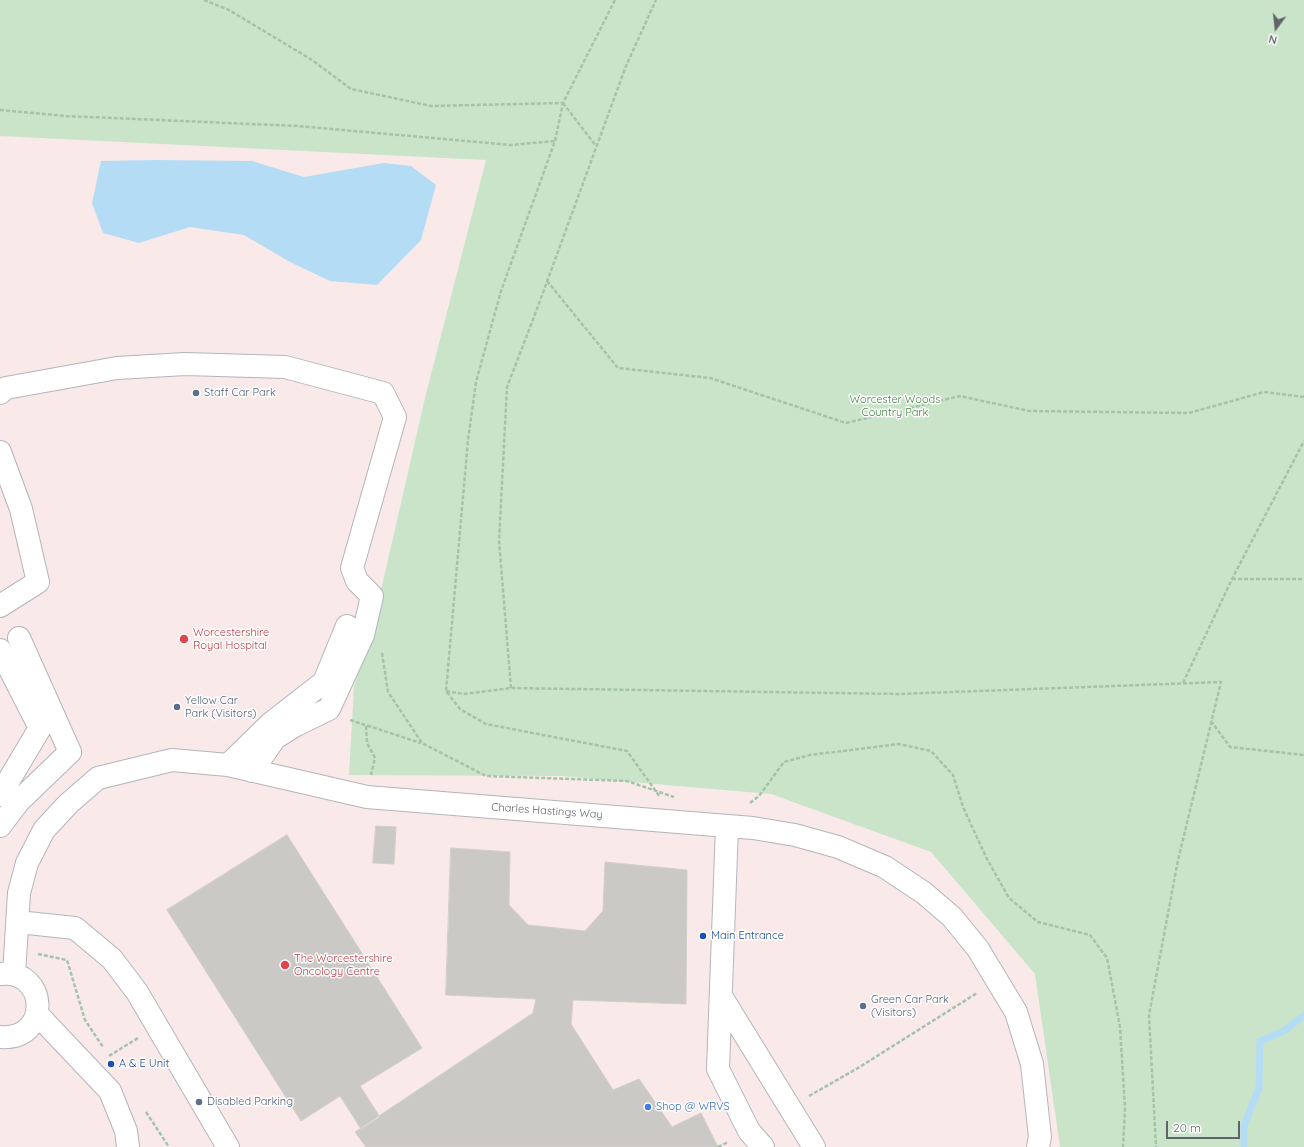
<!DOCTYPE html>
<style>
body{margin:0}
#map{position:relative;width:1304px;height:1147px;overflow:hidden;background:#f0eee9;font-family:Quicksand,sans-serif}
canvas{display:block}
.north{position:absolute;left:1256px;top:8px;width:40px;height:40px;-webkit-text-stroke:3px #fff;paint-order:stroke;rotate:195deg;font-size:11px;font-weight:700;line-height:16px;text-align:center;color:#606367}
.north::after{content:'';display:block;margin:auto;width:14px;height:18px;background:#606367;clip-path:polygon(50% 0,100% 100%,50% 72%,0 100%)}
.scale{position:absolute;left:1166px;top:1121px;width:74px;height:18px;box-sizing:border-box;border:2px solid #606367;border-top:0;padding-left:5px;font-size:12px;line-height:14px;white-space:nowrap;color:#606367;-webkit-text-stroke:3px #fff;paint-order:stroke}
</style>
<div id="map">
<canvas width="1304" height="1147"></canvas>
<div class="north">N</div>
<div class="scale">20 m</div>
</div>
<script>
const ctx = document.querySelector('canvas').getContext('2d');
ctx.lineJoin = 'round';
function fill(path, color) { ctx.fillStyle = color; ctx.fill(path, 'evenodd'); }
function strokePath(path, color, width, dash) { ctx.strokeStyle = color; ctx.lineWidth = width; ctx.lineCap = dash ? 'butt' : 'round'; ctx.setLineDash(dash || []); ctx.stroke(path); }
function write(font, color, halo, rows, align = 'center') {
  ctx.font = font + ' Quicksand,sans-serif'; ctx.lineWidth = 3; ctx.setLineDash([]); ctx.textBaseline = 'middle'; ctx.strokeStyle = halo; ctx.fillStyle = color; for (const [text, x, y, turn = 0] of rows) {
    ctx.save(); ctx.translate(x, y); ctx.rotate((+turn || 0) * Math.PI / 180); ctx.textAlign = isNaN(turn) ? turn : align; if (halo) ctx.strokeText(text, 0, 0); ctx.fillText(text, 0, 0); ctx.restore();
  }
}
const medical = new Path2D(`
 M0 136 486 160 425 398 381 590 354 687 349 774 561 776 771 794 931 852 1035 974 1060 1147H0Z`);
const green = new Path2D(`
 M0 0H1304V1147H1060L1035 974 931 852 771 794 561 776 349 775 354 687 381 590 425 398 486 160 0 136Z`);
const water = new Path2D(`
 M155 160 252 161 304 177 384 163 411 166 436 185 421 240 377 285 330 281 290 262 244 235 190 227 139 243 103 233 92 203 101 161Z`);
const stream = new Path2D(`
 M1244 1147V1126L1259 1088 1260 1041 1284 1031 1304 1015`);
const building = new Path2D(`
 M376 826 396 827 394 864 373 863Z
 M287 835 422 1048 360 1086 380 1117 361 1129 340 1096 301 1121 167 910Z
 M451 848 510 852 509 905 528 925 585 931 603 911 605 862 687 870 686 1004 573 1000 571 1024 613 1090 639 1079 672 1127 701 1113 718 1147H366L355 1132 533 1013 536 999 446 995Z`);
const path = new Path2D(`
 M204 0 229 10 312 60 351 89 431 106 563 103
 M615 0 563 103 555 141 501 291 476 382 468 440 446 691 460 709 486 724 627 751 660 797
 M563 103 596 146
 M0 110 66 116 298 126 511 145 555 141
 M547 281 618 368 710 378 846 423 960 396 1029 411 1189 413 1264 392 1304 397
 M1232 579H1304
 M382 653 388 692 422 743 486 776 627 781 674 797
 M1183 683 1232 579 1304 441
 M511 688 499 541 507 387 534 317 626 66 656 0
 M446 691 464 694 511 688 898 694 1221 682 1178 860 1149 1015 1156 1147
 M350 720 421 743
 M1211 721 1230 747 1304 755
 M366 726 367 743 375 758 371 775
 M750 803 759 796 784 762 810 755 899 744 931 751 953 775 963 807 987 859 1009 898 1038 922 1090 935 1107 958 1120 1027 1125 1108 1123 1147
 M38 954 67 960 85 1020 103 1047
 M109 1056 138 1038
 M809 1096 858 1068 977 993
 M146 1112 169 1147
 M718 1147 728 1142`);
const minor = new Path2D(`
 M0 393 6 388 117 368 185 364 285 367 383 393 395 417 352 568 357 581 372 596 363 635 329 709 296 725 275 738 252 771
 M0 452 21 509 38 582 0 606
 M0 650 40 728 0 795
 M228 765 270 724 324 682 347 626
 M0 826 19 801 70 752 19 638
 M727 826 718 1069 749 1131 763 1147
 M18 922 75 928 112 959 137 992 228 1147
 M0 974C48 968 52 1041 0 1037
 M14 974 19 893 27 863 44 830 68 804 98 778 172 760 228 765 367 797 753 828 795 835 838 847 885 867 924 893 952 917 978 949 1016 1012 1032 1064 1040 1137 1038 1147
 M721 996 814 1147
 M37 1014 110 1091 126 1131 128 1147`);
const markers = [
 [196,393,4,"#5c6f8a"],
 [184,639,5,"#e0444e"],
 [177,707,4,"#5c6f8a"],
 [703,936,4,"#1a4fb4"],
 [285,965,5,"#e0444e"],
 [863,1006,4,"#5c6f8a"],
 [111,1064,4,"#1a4fb4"],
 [199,1102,4,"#5c6f8a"],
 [648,1107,4,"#3f7fe0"]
];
const serviceNames = [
 ["Staff Car Park",204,393],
 ["Yellow Car",185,701],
 ["Park (Visitors)",185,714],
 ["Green Car Park",871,1000],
 ["(Visitors)",871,1013],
 ["Disabled Parking",207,1102]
];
const parkNames = [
 ["Worcester Woods",895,400],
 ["Country Park",895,413]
];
const healthNames = [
 ["Worcestershire",193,633],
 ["Royal Hospital",193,646],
 ["The Worcestershire",294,959],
 ["Oncology Centre",294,972]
];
const streetNames = [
 ["Charles Hastings Way",547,811,4]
];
const transitNames = [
 ["Main Entrance",711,936],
 ["A & E Unit",119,1064]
];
const shopNames = [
 ["Shop @ WRVS",656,1107]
];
fill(medical, '#f9e9e8');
fill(green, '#cae4c9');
fill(water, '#b4dcf5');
strokePath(stream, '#b4dcf5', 7);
fill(building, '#cbc9c5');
strokePath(building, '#d4cfc8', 1);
strokePath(minor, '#b3b5b9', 24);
strokePath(path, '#a3c4aa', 2.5, [4, 2]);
strokePath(minor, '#fff', 22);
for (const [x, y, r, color] of markers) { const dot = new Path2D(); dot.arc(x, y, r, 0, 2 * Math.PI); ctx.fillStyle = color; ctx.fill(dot); strokePath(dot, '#fff', 1.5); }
write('11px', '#4e5e75', '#fff', serviceNames, 'left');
write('11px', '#438342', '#fff', parkNames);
write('11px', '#be3a42', '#fff', healthNames, 'left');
write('11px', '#606367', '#fff', streetNames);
write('11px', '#164399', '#fff', transitNames, 'left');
write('11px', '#366cbe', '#fff', shopNames, 'left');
</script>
